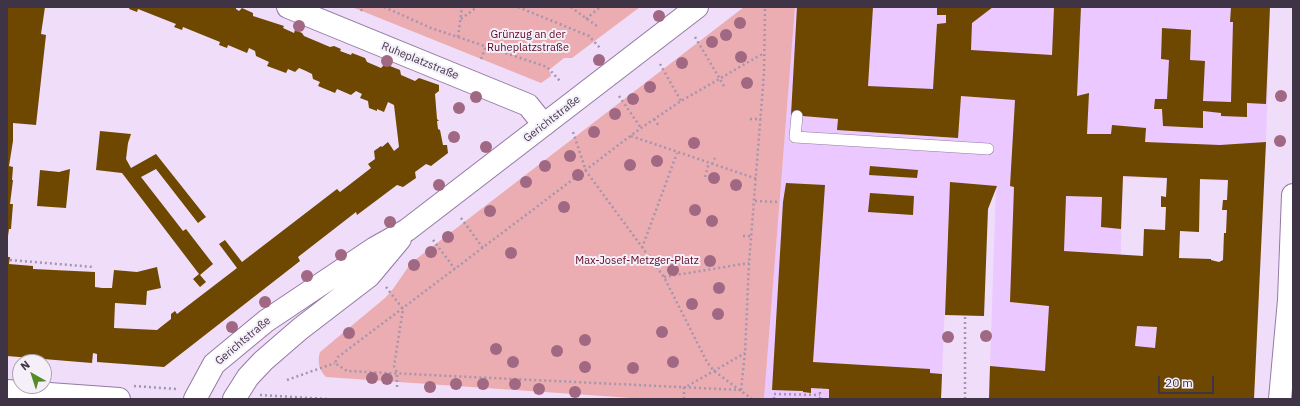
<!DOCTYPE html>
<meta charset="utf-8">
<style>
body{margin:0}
#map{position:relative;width:1300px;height:406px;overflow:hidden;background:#efddfa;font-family:"IBM Plex Sans",sans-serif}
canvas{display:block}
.frame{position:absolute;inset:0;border:8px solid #3f3346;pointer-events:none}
.north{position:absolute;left:12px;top:354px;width:40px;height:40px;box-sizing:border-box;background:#f5eff9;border:1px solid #aca4b1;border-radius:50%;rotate:321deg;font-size:11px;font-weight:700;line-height:16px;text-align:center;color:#3f3346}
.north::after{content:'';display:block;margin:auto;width:14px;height:18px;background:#558b25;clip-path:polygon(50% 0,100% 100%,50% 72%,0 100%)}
.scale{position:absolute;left:1158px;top:376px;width:56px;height:18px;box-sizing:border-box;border:2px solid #3f3346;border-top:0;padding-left:5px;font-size:12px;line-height:14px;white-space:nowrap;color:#3f3346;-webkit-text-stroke:3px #f5eff9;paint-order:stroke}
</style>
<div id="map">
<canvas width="1300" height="406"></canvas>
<div class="frame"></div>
<div class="north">N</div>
<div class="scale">20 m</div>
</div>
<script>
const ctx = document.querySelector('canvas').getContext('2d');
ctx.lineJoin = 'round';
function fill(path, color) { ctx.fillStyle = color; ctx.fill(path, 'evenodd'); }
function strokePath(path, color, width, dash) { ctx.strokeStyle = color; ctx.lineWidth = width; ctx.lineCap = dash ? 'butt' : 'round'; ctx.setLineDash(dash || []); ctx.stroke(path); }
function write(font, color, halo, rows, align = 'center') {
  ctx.font = font + ' "IBM Plex Sans",sans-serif'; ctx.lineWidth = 4; ctx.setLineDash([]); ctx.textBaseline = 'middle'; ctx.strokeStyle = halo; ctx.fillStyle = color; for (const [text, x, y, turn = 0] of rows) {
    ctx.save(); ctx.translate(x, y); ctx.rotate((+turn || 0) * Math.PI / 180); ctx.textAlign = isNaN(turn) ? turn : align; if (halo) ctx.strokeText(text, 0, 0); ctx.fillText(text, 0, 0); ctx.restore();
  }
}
const built = new Path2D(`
 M795 7H1270L1266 142 1263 182 1123 177 1120 273 1254 399H989L996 186 950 182 941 399H764Z`);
const green = new Path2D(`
 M352 7H640L572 58H564L549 70 551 76 541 83Z
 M744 7H795L764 399H646L326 377C319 370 317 362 320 352L385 298 393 289 411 263Z`);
const building = new Path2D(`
 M7 7H45L41 34 46 35 36 125 13 123V141L9 166 13 167 12 180H13L10 204H13L11 229H9L8 236Z
 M130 7H236V9L239 11 242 8 253 13V16L284 26 283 28 294 33 295 30 302 33 304 36 330 47 334 46 341 49 340 51 351 55 352 53 365 58 367 62 381 68 385 64 400 70 401 75 415 81 419 78 439 85V91L435 94 437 119 439 121H437L438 129 440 130 443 145H447L448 153 431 166 426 164 415 172 416 178 403 187 397 185 357 215 356 212 298 257 300 261 164 367 97 362V354L93 353 92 363 7 356V257H10L9 264 33 266V269L95 272V287L102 288H112L114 270 137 272 157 267 161 288 147 291 146 305 115 303 114 328 157 330 171 319V314L175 311 177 314 237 268 219 244 225 240 242 262 337 189 340 192 371 168 368 164 375 159 374 151 381 146 382 147 388 142 394 151 399 147 394 105 388 102 384 112 377 109V111L369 108 368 101 360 98 362 94 356 91 351 95 337 89 335 93 318 86 320 82 313 79 312 74 306 71 299 68 295 72 288 69 286 73 267 66 269 62 256 56 255 51 249 48 247 53 228 45 227 48 219 45 220 42 183 27 182 30 174 27 176 24 138 9 137 12 129 9Z
 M797 7H873L868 86 933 89 937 24 946 23V15H937V7H993L972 23 971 50 1052 55 1054 7H1081L1077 96 1089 93 1087 134H1111L1112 125 1146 128 1145 142 1220 145 1266 142 1254 399H989L990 366 1045 371 1049 306 1010 302 1014 187 1010 186 1015 100 961 96 958 138 837 130 838 119 791 115ZM1123 176 1167 178 1166 197 1161 196V207H1166L1165 230 1144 229 1143 256 1064 251 1066 196 1102 197 1101 227 1121 229ZM1200 179 1228 180 1227 200H1223L1222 210H1227L1226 233H1224L1223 260 1219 262 1211 260V259L1179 258 1180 231 1199 232ZM1137 326 1157 327 1155 348 1135 346Z
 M1231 7H1270L1266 104 1247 103V117L1221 116V113L1203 111V128L1163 126 1162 109H1154L1155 99H1167L1169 60 1161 59 1162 28 1191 30 1190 60 1205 61 1203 101 1231 102 1233 22H1230Z
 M100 131 131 134 128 143 126 159 131 168 156 154 206 217 198 223 156 169 141 177 183 231 186 229 213 264 200 275 206 282 200 287 193 279 199 274 122 173 96 170Z
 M870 166 918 170 917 178 869 175Z
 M70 169 66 208 37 206 40 170 59 172Z
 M950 182 997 186 988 209 984 316 945 315Z
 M786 183 825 185 813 362 930 369V373L942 374 941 399H829V389L811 388V393L803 392V391L772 390 783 202Z
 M870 193 914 196 913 215 868 212Z`);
const path = new Path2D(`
 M384 7 431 28 547 67 560 81
 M518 7 589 36 601 49
 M571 7 598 27
 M361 11 363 7
 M461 19 477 7
 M586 19 600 7
 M458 37 462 7
 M695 37 724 86
 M481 59 486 46
 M660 64 681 101
 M619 96 641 128
 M654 119 659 126
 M750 119H761
 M573 132 586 171 664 277 707 362 714 371 752 399
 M631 136 757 179
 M712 164 715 158
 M705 177 709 163
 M755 201 779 202
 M461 218 483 248
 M743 236H752
 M433 240 455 269
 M642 248 677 153
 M10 260 94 267
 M664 277 749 263
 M386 287 403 309 394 366 397 373V388
 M287 380 335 363
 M134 386 177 389
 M741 390 347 371 335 363 338 357 641 128 681 101 764 53
 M741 390 745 353 749 263 764 73 765 7
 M260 395 328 399
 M684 399V388L745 353
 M774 399V394L820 395
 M820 399V388
 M965 399V316`);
const lane = new Path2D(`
 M797 116 795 137 988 149`);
const street = new Path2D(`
 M288 7 528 105 544 125
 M195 399 214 364 266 321 375 248 407 230 697 7
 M234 399 248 377 263 361 300 329 369 276 400 239
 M1280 399 1289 300 1293 195`);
const primary = new Path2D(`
 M7 391 119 399`);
const trees = [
 [659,16],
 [740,23],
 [299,26],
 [726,35],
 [712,42],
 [741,57],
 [599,60],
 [387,61],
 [682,63],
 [747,83],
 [650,87],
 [1281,96],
 [476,97],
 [633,99],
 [459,108],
 [615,114],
 [594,132],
 [454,137],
 [1280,141],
 [694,143],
 [486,147],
 [570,156],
 [657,161],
 [630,165],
 [545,166],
 [578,175],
 [714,178],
 [526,182],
 [439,185],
 [736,185],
 [564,207],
 [695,210],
 [490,211],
 [712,221],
 [390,222],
 [448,237],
 [431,252],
 [511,253],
 [341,255],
 [710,261],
 [414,265],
 [673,270],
 [307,276],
 [719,288],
 [265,302],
 [692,304],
 [718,314],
 [232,327],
 [662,332],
 [349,333],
 [986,336],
 [948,337],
 [585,340],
 [496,349],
 [557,351],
 [513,362],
 [673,362],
 [585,367],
 [633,368],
 [372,378],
 [387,379],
 [456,384],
 [483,384],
 [515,384],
 [430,387],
 [539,389],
 [575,392]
];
const parkNames = [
 ["Grünzug an der",528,35],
 ["Ruheplatzstraße",528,48],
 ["Max-Josef-Metzger-Platz",637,261]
];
const streetNames = [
 ["Ruheplatzstraße",420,61,22],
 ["Gerichtstraße",552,119,-38],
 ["Gerichtstraße",243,341,-40]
];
fill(built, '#ebc8ff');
fill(green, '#ebadb2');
fill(building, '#6e4700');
strokePath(lane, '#9579a4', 12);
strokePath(street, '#9579a4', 24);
strokePath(primary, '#9579a4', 24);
strokePath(path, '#a495ad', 2.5, [2, 3]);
strokePath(lane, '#fff', 11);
strokePath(street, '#fff', 22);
strokePath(primary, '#fff', 22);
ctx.fillStyle = '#a06882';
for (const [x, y] of trees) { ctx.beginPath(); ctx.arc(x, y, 6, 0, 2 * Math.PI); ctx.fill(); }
write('11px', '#5f0920', '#f5eff9', parkNames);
write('11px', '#3f3346', '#f5eff9', streetNames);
</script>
